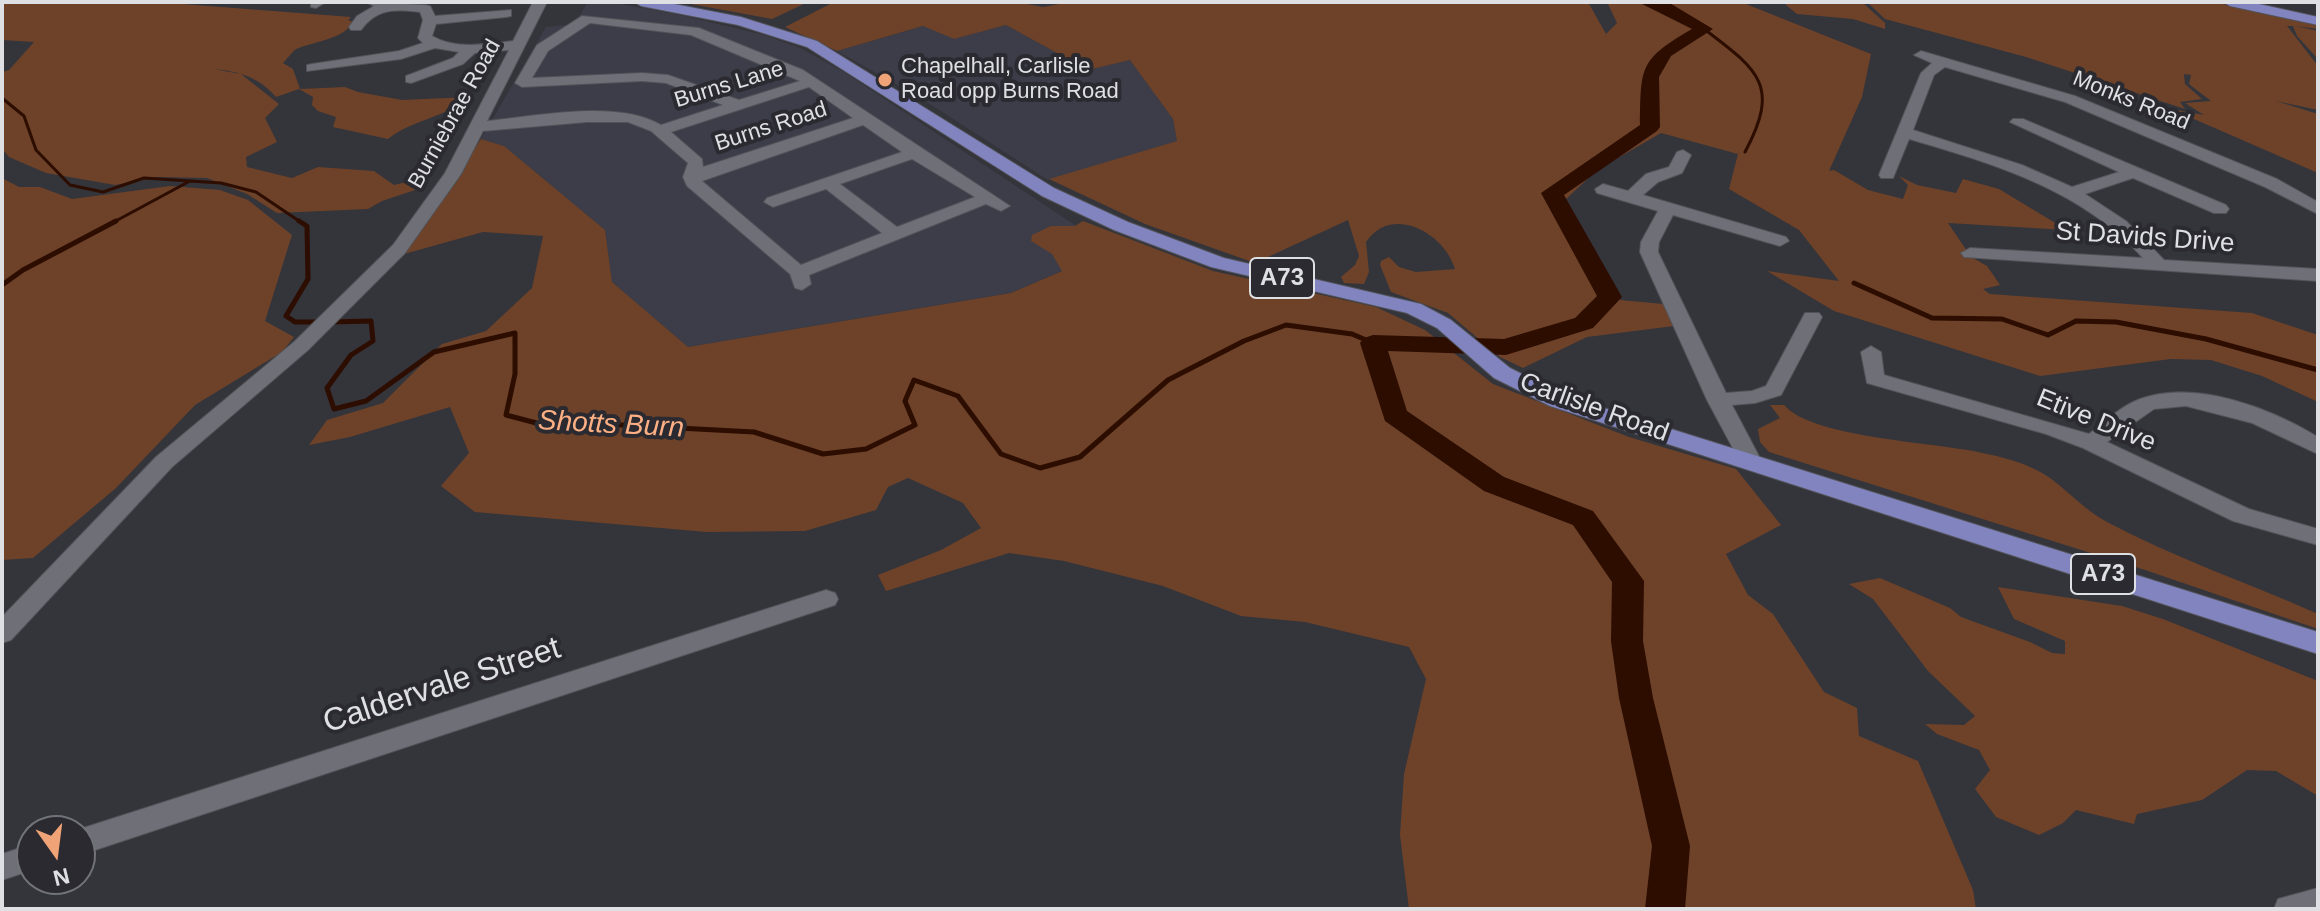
<!DOCTYPE html>
<style>
body{margin:0}
#map{position:relative;width:2320px;height:911px;overflow:hidden;background:#34343b;font-family:Arial,sans-serif}
canvas{display:block}
.frame{position:absolute;inset:0;border:4px solid #dfe0e4;pointer-events:none}
.north{position:absolute;left:16px;top:815px;width:80px;height:80px;box-sizing:border-box;background:#2a2a30;border:2px solid #727378;border-radius:50%;rotate:166deg;font-size:22px;font-weight:700;line-height:32px;text-align:center;color:#dfe0e4}
.north::after{content:'';display:block;margin:auto;width:28px;height:36px;background:#efa377;clip-path:polygon(50% 0,100% 100%,50% 72%,0 100%)}
</style>
<div id="map">
<canvas width="2320" height="911"></canvas>
<div class="frame"></div>
<div class="north">N</div>
</div>
<script>
const ctx = document.querySelector('canvas').getContext('2d');
ctx.lineJoin = 'round';
function fill(path, color) { ctx.fillStyle = color; ctx.fill(path, 'evenodd'); }
function strokePath(path, color, width, dash) { ctx.strokeStyle = color; ctx.lineWidth = width; ctx.lineCap = dash ? 'butt' : 'round'; ctx.setLineDash(dash || []); ctx.stroke(path); }
function write(font, color, halo, rows, align = 'center') {
  ctx.font = font + ' Arial,sans-serif'; ctx.lineWidth = 8; ctx.setLineDash([]); ctx.textBaseline = 'middle'; ctx.strokeStyle = halo; ctx.fillStyle = color; for (const [text, x, y, turn = 0] of rows) {
    ctx.save(); ctx.translate(x, y); ctx.rotate((+turn || 0) * Math.PI / 180); ctx.textAlign = isNaN(turn) ? turn : align; if (halo) ctx.strokeText(text, 0, 0); ctx.fillText(text, 0, 0); ctx.restore();
  }
}
const built = new Path2D(`
 M588 2H610L680 15 764 35 800 48 844 72 1111 249 1011 293 688 347 612 282 605 230 504 146 481 139 546 27 574 24Z
 M1006 25 1088 70 1130 60 1173 119 1177 141 1048 180 919 97 837 51 924 26 954 39Z`);
const green = new Path2D(`
 M2 2H156L351 17 348 20 353 22C344 39 313 42 296 49 292 52 287 59 283 63L293 69 300 89 345 87 358 92 402 100 470 97C445 118 413 119 388 139L333 127 336 117 318 111 312 105 313 97 299 89 276 97C259 77 238 71 213 69L241 74 279 104 265 118 277 142 246 157 247 167 292 178 318 167 374 171 394 185 420 179 421 188 382 201 368 209 277 213 247 194 207 178 158 177 115 185 46 173 9 157 2 149V72L9 70 34 42 2 40Z
 M680 2H808L772 19Z
 M834 2H1017L1043 7 1070 2H1588L1606 34 1617 23 1607 2H1741L1871 54 1862 97 1829 171 1834 170 1868 190 1903 199 1908 185 1899 176 1917 185 1956 193 1963 179 1999 189 2067 230 1948 223 1971 257 1987 266 2000 285 1983 289 1990 294 2252 313 2318 335V402L2262 376 2211 360 2171 359 2040 376 1834 311 1767 271 1839 281 1799 230 1729 189 1738 154 1661 133 1597 170 1565 200 1620 300 1663 304 1674 326 1587 337 1523 368 1500 357 1448 313 1391 292 1380 265 1381 261 1389 257 1399 267 1416 272 1455 269C1444 232 1391 204 1366 242L1369 272 1364 284 1344 283 1341 277 1355 265 1359 256 1348 220 1255 263 1145 224 1049 179 1177 141 1173 119 1130 60 1088 70 1006 25 954 39 923 26 837 51 785 27Z
 M1787 2H1862L1885 23V29L1853 19 1797 14 1786 5Z
 M1867 2H2213L2318 24V29L2296 26 2318 31V59L2297 36 2293 26H2287L2318 66V110L2276 101 2318 114V173L2171 109 2204 115 2185 103 2211 101 2189 84 2191 75 2184 74 2185 84 2202 99 2180 102 2185 109 2026 57 1885 19Z
 M481 139 504 146 605 230 612 282 688 347 1011 293 1062 271 1052 254 1031 241 1032 235 1051 226H1075L1083 221 1213 271 1376 307 1425 330 1493 384 1629 437 1736 469 1781 525 1726 554 1748 595 1773 614 1824 692 1857 708 1859 736 1918 761 1973 890 1976 909H1409L1400 835 1404 774 1426 679 1409 647 1305 622 1241 616 1163 586 1064 561 1009 553 886 591 878 575 941 550 981 528 963 503 908 478 888 487 876 510 805 531 707 532 475 512 441 486 469 453 450 407 350 437 309 445 327 420 383 403 442 344 486 331 532 288 543 236 483 232 404 254Z
 M2 178 19 187H40L72 199 170 186 220 190 248 200 292 235 265 321 294 337 282 352 195 405 116 488 33 558 2 560Z
 M1770 405H1784C1813 439 1941 442 1987 454 2007 458 2027 464 2044 474 2066 488 2084 510 2107 522 2175 558 2248 583 2318 614V629L2145 570 1769 452 1760 442 1758 429 1780 418Z
 M1880 578 1950 608 1961 617 2030 642 2052 653 2065 654V641L2014 619 1998 587 2122 606 2163 619 2318 681V796L2276 771 2247 770 2202 800 2137 814 2134 824 2076 810 2063 823 2039 835 1996 817 1975 789 1990 770 1979 750 1937 734 1925 724 1964 725 1975 716 1928 671 1873 599 1849 584Z`);
const streamFar1 = new Path2D(`
 M1704 29C1758 70 1781 85 1745 152
 M2 98 24 116 36 150 70 185 103 192 144 178 221 183 256 192 302 223
 M112 223 190 181`);
const stream = new Path2D(`
 M299 221 307 226 308 279 286 316 295 322H319
 M1854 283 1932 318 2002 319 2048 335 2076 321 2116 322 2206 339 2318 370
 M2 285 23 270 116 221
 M329 322 371 321 373 341 351 355 327 388 334 409 366 401 434 352 515 333V374L506 415 544 425 602 424 754 432 823 454 866 449 915 425 905 401 914 380 958 396 1001 454 1040 468 1080 457 1168 380 1244 341 1286 325 1352 334 1373 343`);
const river = new Path2D(`
 M1638 2H1668L1713 29 1671 56 1659 77 1660 127 1657 131 1564 195 1622 297 1593 328 1506 355 1388 351 1407 411 1504 477 1593 511 1644 581 1643 641 1653 698 1690 846 1685 909H1645L1652 846 1619 698 1611 641 1612 582 1573 525 1484 491 1385 421 1360 343 1364 338 1373 335 1504 339 1575 318 1597 296 1541 193 1640 125C1641 66 1639 60 1692 29Z`);
const minor = new Path2D(`
 M311 2H326L316 8 311 7Z
 M366 2 425 5 430 6 435 16 511 10V16L506 17 436 24 432 36C456 50 487 44 513 41L533 2H547L487 121C536 116 618 99 661 125L723 105 666 83 642 81 522 87 515 83 537 45 582 16 699 28 803 70 1010 206 1001 211 986 204 809 275 811 284 802 290 795 288 790 274 687 186 683 177 688 163 651 131 628 122H587L483 131 461 174 405 253 308 350 172 467 11 640 2 643V617L156 457 294 342 393 245 445 173 509 50 475 53 463 64 411 83 406 82V76L453 58 459 52 435 48 401 59 307 71V65L312 64 399 51 423 43 418 38 423 20 420 12C395 9 377 8 361 30H351L349 27 357 16 374 6ZM590 23 691 35 800 81 739 100 668 75 642 73 532 78 548 51ZM809 87 853 118 703 167 702 159 671 132ZM863 125 902 152 767 198 764 202 773 207 826 189 882 233 801 265 702 181ZM912 159 975 197 897 227 840 184Z
 M1921 51 2075 96 2277 179 2318 202V214L2265 187 2065 102 1945 67 1934 75 1913 130 2022 165 2072 187 2119 172 2010 122 2013 119H2023L2226 205 2229 209 2226 213H2214L2133 178 2085 194 2126 221 2164 260 2318 269V281L1964 257 1961 253 1970 248 2143 258C2082 190 1995 164 1909 139L1893 178H1881L1879 175 1921 73 1932 63 1914 55Z
 M1683 150 1691 155 1682 173 1658 182 1643 195 1786 237 1789 241 1780 246 1673 215 1659 242 1658 252 1726 393 1752 391 1766 386 1805 313H1819L1822 317 1781 395 1755 403 1732 405 1762 462 1759 467H1743L1707 400 1640 252 1641 242 1658 211 1597 193 1595 189 1603 184 1628 191 1646 174 1669 167 1677 152Z
 M1871 346 1881 352 1884 375 2089 434C2104 422 2121 406 2140 399 2195 379 2271 408 2318 437V454L2252 423 2186 406 2154 409 2107 442 2249 509 2318 529V545L2233 521 2083 448 2046 434 1867 383 1861 352Z
 M826 590 835 593 838 599 835 605 80 855V831H74L80 829Z
 M32 844V870L2 880V854Z
 M2318 888V909H2274L2278 899Z`);
const major = new Path2D(`
 M634 2H664L741 17 817 41 1054 188 1128 222 1224 258 1421 304 1451 320 1510 368 1566 396 2318 632V654L1550 406 1494 378 1437 328 1407 313 1211 267 1114 230 1042 196 807 47 738 25 641 6Z
 M2223 2H2250L2318 17V25L2230 6Z`);
const markers = [
 [885,80,8,"#efa377"]
];
const farPoinames = [
 ["Chapelhall, Carlisle",901,67],
 ["Road opp Burns Road",901,92]
];
const farStreetnames = [
 ["Burns Lane",729,85,-17],
 ["Monks Road",2131,101,22],
 ["Burniebrae Road",455,114,-61],
 ["Burns Road",771,127,-18]
];
const shields = [
 [1282,278,64],
 [2103,574,64]
];
const shieldNames = [
 ["A73",1282,278],
 ["A73",2103,574]
];
const streetNames = [
 ["St Davids Drive",2145,238,4],
 ["Carlisle Road",1594,408,20],
 ["Etive Drive",2096,421,22]
];
const waterNames = [
 ["Shotts Burn",611,425,3]
];
const nearStreetnames = [
 ["Caldervale Street",442,686,-18]
];
fill(built, '#3c3d49');
fill(green, '#6d4229');
strokePath(streamFar1, '#2d0d00', 3);
strokePath(stream, '#2d0d00', 5);
fill(river, '#2d0d00');
strokePath(minor, '#525358', 2);
strokePath(major, '#525358', 2);
fill(minor, '#6f7077');
fill(major, '#8184bf');
for (const [x, y, r, color] of markers) { const dot = new Path2D(); dot.arc(x, y, r, 0, 2 * Math.PI); ctx.fillStyle = color; ctx.fill(dot); strokePath(dot, '#2a2a30', 3); }
write('22px', '#dfe0e4', '#2a2a30', farPoinames, 'left');
write('22px', '#dfe0e4', '#2a2a30', farStreetnames);
for (const [x, y, w] of shields) { const box = new Path2D(); box.roundRect(x - w / 2, y - 20, w, 40, 6); ctx.fillStyle = '#2a2a30'; ctx.fill(box); strokePath(box, '#dfe0e4', 2); }
write('bold 24px', '#dfe0e4', null, shieldNames);
write('26px', '#dfe0e4', '#2a2a30', streetNames);
write('italic 28px', '#feb085', '#2a2a30', waterNames);
write('32px', '#dfe0e4', '#2a2a30', nearStreetnames);
</script>
